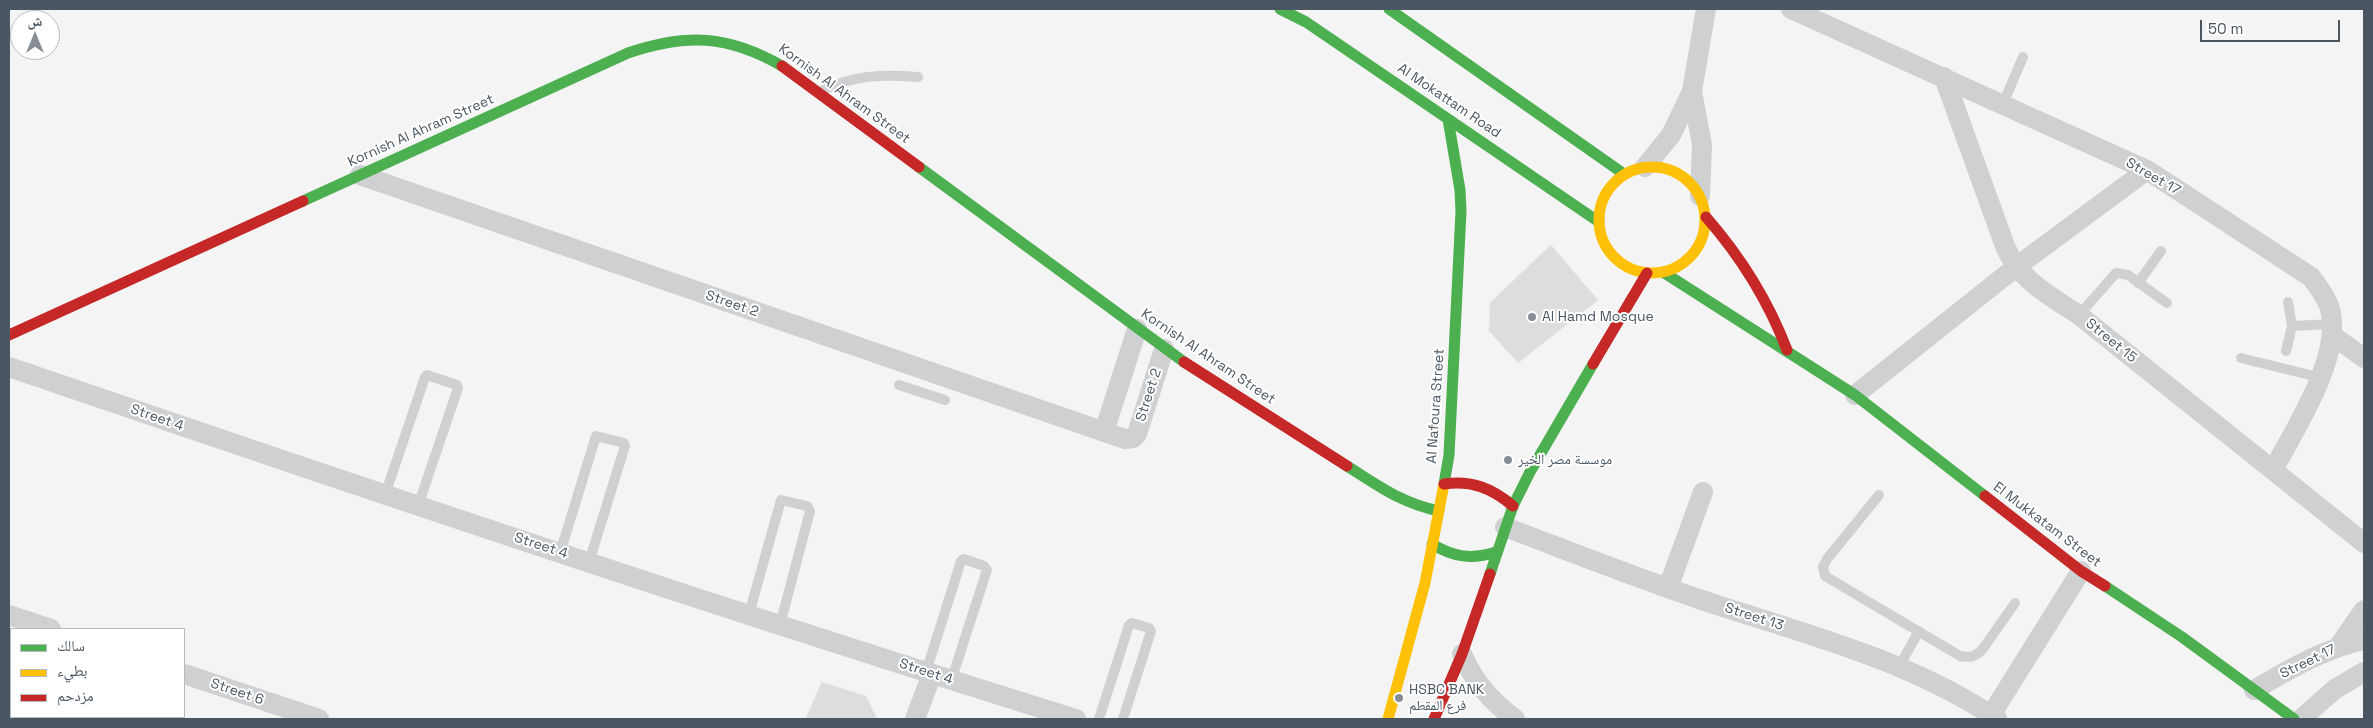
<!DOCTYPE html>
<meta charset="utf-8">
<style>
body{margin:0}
#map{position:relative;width:2373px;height:728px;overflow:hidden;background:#f4f4f4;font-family:"Space Grotesk","Noto Naskh Arabic",sans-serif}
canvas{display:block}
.frame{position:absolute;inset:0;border:10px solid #4a5661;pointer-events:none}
.legend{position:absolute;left:10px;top:628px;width:175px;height:90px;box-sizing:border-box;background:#fff;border:1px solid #b7bbc0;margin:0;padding:6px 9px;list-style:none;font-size:15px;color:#4a5661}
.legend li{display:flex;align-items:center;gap:10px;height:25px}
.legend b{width:25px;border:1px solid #b7bbc0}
.north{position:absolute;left:10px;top:10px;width:50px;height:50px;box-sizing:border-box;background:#fff;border:1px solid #b7bbc0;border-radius:50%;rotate:0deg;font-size:14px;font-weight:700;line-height:20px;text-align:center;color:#4a5661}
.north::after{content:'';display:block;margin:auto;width:18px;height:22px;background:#868d94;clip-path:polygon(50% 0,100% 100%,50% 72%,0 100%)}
.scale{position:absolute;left:2200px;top:20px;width:140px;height:22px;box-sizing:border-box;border:2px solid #4a5661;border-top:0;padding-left:6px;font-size:15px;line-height:18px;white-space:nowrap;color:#4a5661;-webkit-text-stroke:4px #fff;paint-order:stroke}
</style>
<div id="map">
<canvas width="2373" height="728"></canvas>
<div class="frame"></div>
<ul class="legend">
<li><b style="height:6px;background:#4caf50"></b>سالك</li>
<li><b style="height:6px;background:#ffc107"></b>بطيء</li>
<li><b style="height:6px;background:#c62828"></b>مزدحم</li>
</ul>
<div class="north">ش</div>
<div class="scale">50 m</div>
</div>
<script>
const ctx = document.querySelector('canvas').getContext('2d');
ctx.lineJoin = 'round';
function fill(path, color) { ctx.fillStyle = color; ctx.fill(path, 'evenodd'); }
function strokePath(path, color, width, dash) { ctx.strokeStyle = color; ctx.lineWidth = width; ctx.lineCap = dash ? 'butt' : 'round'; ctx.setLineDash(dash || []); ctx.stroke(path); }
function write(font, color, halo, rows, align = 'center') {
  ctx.font = font + ' "Space Grotesk","Noto Naskh Arabic",sans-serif'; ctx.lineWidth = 4; ctx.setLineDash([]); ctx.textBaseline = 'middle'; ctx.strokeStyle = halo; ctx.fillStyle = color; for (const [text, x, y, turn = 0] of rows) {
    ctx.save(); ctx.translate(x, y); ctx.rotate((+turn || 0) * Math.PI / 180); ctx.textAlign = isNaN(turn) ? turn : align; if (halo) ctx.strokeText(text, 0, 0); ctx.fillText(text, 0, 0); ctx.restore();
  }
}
const building = new Path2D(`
 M1551 245 1598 300 1518 363 1489 331 1490 303Z
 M822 682 866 696 877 719H806Z`);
const lane = new Path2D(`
 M821 91C854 75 881 74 918 77
 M2003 104 2023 57
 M2138 283 2161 251
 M2079 315 2116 273 2128 275 2167 303
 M2292 326 2333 324
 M2286 351 2292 326 2288 302
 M2241 358 2322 378
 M899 385 945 400
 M385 495 425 377 427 375 457 385 458 388 418 506
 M1879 495 1827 559 1823 567 1825 576 1960 656C1970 658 1975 657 1982 650L2015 603
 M560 553 596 436 624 443 625 446 589 562
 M749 614 781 500 807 506 810 511 780 625
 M1900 665 1919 631
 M926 672 961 561 964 559 984 566 987 570 951 681
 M1099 719 1129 625 1132 623 1149 628 1151 631 1123 719`);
const street = new Path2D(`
 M1791 9 2147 170 2311 277C2318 286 2325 295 2329 306 2345 353 2295 429 2273 470
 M1944 77 2005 246C2018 279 2050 296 2079 315L2364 543
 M1692 91 1702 145 1700 196
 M1645 167 1671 135 1692 91 1706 9
 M360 175 1125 439 1133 438 1137 434 1164 349
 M2332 335 2364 358
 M9 367C363 488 718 608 1076 719
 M1855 395 2016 267 2147 170
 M1104 432 1137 329
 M1505 527C1574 553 1642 580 1711 603 1809 635 1911 661 1997 719
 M1668 588 1703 492
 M9 615 51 629
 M2339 646 2364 610
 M1462 654C1474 682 1491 701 1515 719
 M184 674 319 719
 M2254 690C2290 669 2323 649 2364 640
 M1991 715 2081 571
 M915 719 932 674
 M2301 719 2335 689 2364 672`);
const fast = new Path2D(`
 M1280 9 1306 22 1599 222
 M1389 9 1624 174
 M919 167 1184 362
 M303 201 628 53C687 33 728 35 782 66
 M1663 272 1855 395 1985 496
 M1347 466C1379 486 1401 503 1439 511
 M1444 484 1449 455 1461 211 1460 190 1448 119
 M1432 544C1453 557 1472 560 1496 552
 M1490 574 1513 506 1530 472 1593 364
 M2105 586 2182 637 2294 719`);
const slow = new Path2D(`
 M1599 220a53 53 0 1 1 106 0a53 53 0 1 1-106 0Z
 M1388 719 1425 583 1444 484`);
const jam = new Path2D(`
 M782 66 919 167
 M1706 217C1741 257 1768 300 1787 350
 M9 335 303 201
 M1184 362 1347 466
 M1593 364 1647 273
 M1444 484C1471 480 1492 488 1513 506
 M1985 496 2081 571 2105 586
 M1434 719 1462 654 1490 574`);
const markers = [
 [1532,317,5,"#868d94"],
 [1508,460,5,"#868d94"],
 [1399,698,5,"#868d94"]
];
const streetNames = [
 ["Kornish Al Ahram Street",844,94,36],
 ["Al Mokattam Road",1449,101,34],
 ["Kornish Al Ahram Street",421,131,-24],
 ["Street 17",2153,177,30],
 ["Street 2",732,304,19],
 ["Street 15",2111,341,39],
 ["Kornish Al Ahram Street",1208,357,34],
 ["Street 2",1149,395,-72],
 ["Al Nafoura Street",1436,406,-86],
 ["Street 4",157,418,19],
 ["El Mukkatam Street",2047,525,37],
 ["Street 4",541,546,18],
 ["Street 13",1754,617,18],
 ["Street 17",2308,662,-26],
 ["Street 4",926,672,18],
 ["Street 6",237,692,19]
];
const poiNames = [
 ["Al Hamd Mosque",1542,317],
 ["موسسة مصر الخير",1518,460],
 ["HSBC BANK",1409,690],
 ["فرع المقطم",1409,706]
];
fill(building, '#ddddde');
strokePath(building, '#e5e6e7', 1);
strokePath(lane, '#ced0d2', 10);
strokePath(street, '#ced0d2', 20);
strokePath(fast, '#4caf50', 11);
strokePath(slow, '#ffc107', 11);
strokePath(jam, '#c62828', 11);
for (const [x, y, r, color] of markers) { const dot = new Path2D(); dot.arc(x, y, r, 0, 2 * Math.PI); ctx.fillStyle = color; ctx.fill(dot); strokePath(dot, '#fff', 2); }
write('14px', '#4a5661', '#fff', streetNames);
write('14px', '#4a5661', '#fff', poiNames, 'left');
</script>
